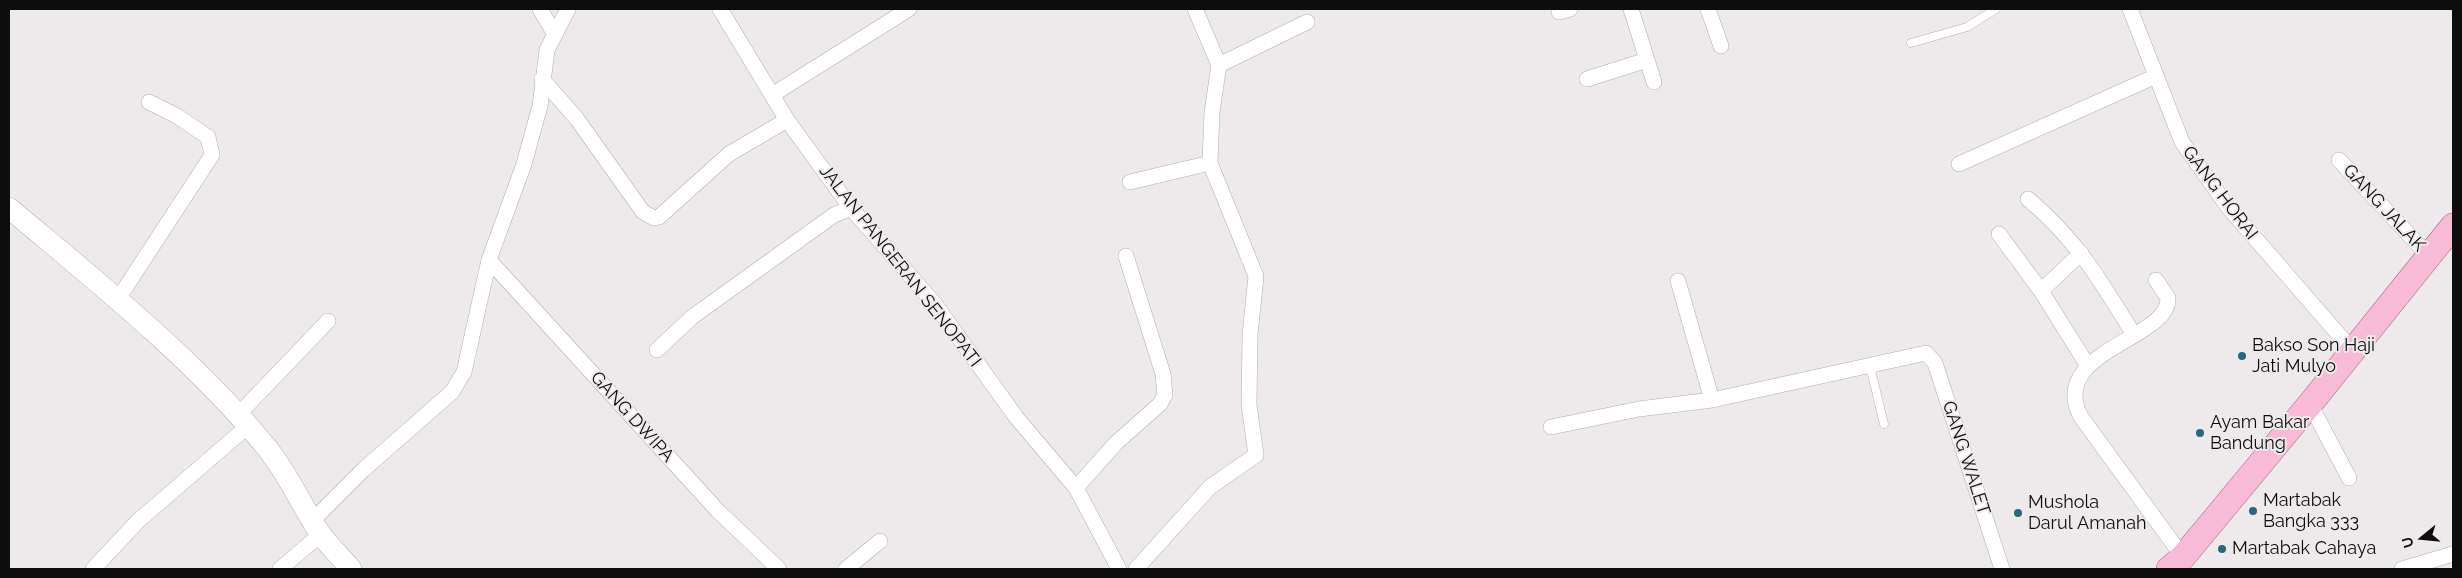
<!DOCTYPE html>
<style>
body{margin:0}
#map{position:relative;width:2462px;height:578px;overflow:hidden;background:#eeeaeb;font-family:Raleway,sans-serif}
canvas{display:block}
.frame{position:absolute;inset:0;border:10px solid #0e0d0d;pointer-events:none}
.north{position:absolute;left:2397px;top:513px;width:50px;height:50px;-webkit-text-stroke:4px #eeeaeb;paint-order:stroke;rotate:253deg;font-size:14px;font-weight:700;line-height:20px;text-align:center;color:#0e0d0d}
.north::after{content:'';display:block;margin:auto;width:18px;height:22px;background:#0e0d0d;clip-path:polygon(50% 0,100% 100%,50% 72%,0 100%)}
</style>
<div id="map">
<canvas width="2462" height="578"></canvas>
<div class="frame"></div>
<div class="north">U</div>
</div>
<script>
const ctx = document.querySelector('canvas').getContext('2d');
ctx.lineJoin = 'round';
function strokePath(path, color, width, dash) { ctx.strokeStyle = color; ctx.lineWidth = width; ctx.lineCap = dash ? 'butt' : 'round'; ctx.setLineDash(dash || []); ctx.stroke(path); }
function write(font, color, halo, rows, align = 'center') {
  ctx.font = font + ' Raleway,sans-serif'; ctx.lineWidth = 4; ctx.setLineDash([]); ctx.textBaseline = 'middle'; ctx.strokeStyle = halo; ctx.fillStyle = color; for (const [text, x, y, turn = 0] of rows) {
    ctx.save(); ctx.translate(x, y); ctx.rotate((+turn || 0) * Math.PI / 180); ctx.textAlign = isNaN(turn) ? turn : align; if (halo) ctx.strokeText(text, 0, 0); ctx.fillText(text, 0, 0); ctx.restore();
  }
}
const lane = new Path2D(`
 M1911 43 1967 27 1996 9
 M1870 366 1884 424`);
const street = new Path2D(`
 M540 9 554 33
 M720 9 787 120 851 208 934 303 1016 417 1076 488 1119 569
 M1195 9 1219 65
 M1631 9 1654 82
 M1708 9 1721 46
 M2130 9 2182 142 2228 207 2353 351
 M1559 12 1570 9
 M542 79 577 119 643 212 654 218 659 217 729 154 787 120
 M1587 79 1647 60
 M772 95 909 9
 M2339 160 2429 256
 M1210 163 1212 112 1219 65 1307 22
 M1959 164 2156 76
 M1130 182 1210 163 1256 276 1250 335 1249 405 1256 455 1210 487 1136 569
 M2028 199C2077 240 2101 281 2134 335
 M1999 234 2041 291 2088 366
 M489 260 718 511 779 569
 M2156 280 2168 298C2171 339 2046 351 2081 417L2183 557
 M1678 281 1712 400
 M2041 291 2081 253
 M118 299 212 155 208 137 177 116 149 102
 M657 350 692 317 834 215 851 208
 M2310 404 2349 478
 M237 416 328 321
 M1551 427 1639 409 1712 400 1926 353 1935 363 2002 569
 M1076 488 1116 443 1160 404 1165 395 1163 374 1126 256
 M312 521 363 470 452 392 464 372 489 260 524 164 540 106 547 50 568 9
 M93 569 138 521 248 426
 M280 569 321 534
 M846 569 880 541
 M2402 569 2453 554`);
const secondary = new Path2D(`
 M9 208C97 282 193 358 267 448 288 474 301 504 319 532 328 545 341 557 351 569`);
const primary = new Path2D(`
 M2169 569 2183 557 2310 404 2453 226`);
const markers = [
 [2242,356,5,"#29687d"],
 [2200,433,5,"#29687d"],
 [2253,511,5,"#29687d"],
 [2018,513,5,"#29687d"],
 [2222,549,5,"#29687d"]
];
const streetNames = [
 ["GANG HORAI",2220,193,53],
 ["GANG JALAK",2384,208,47],
 ["JALAN PANGERAN SENOPATI",900,266,52],
 ["GANG DWIPA",632,417,48],
 ["GANG WALET",1966,458,72]
];
const poiNames = [
 ["Bakso Son Haji",2252,346],
 ["Jati Mulyo",2252,367],
 ["Ayam Bakar",2210,423],
 ["Bandung",2210,444],
 ["Martabak",2263,501],
 ["Bangka 333",2263,522],
 ["Mushola",2028,503],
 ["Darul Amanah",2028,524],
 ["Martabak Cahaya",2232,549]
];
strokePath(lane, '#b1adae', 9);
strokePath(street, '#b1adae', 16);
strokePath(secondary, '#b1adae', 22);
strokePath(primary, '#a4617f', 26);
strokePath(lane, '#fff', 8);
strokePath(street, '#fff', 15);
strokePath(secondary, '#fff', 21);
strokePath(primary, '#f8bbd7', 25);
for (const [x, y, r, color] of markers) { const dot = new Path2D(); dot.arc(x, y, r, 0, 2 * Math.PI); ctx.fillStyle = color; ctx.fill(dot); strokePath(dot, '#eeeaeb', 2); }
write('18px', '#0e0d0d', '#eeeaeb', streetNames);
write('18px', '#0e0d0d', '#eeeaeb', poiNames, 'left');
</script>
